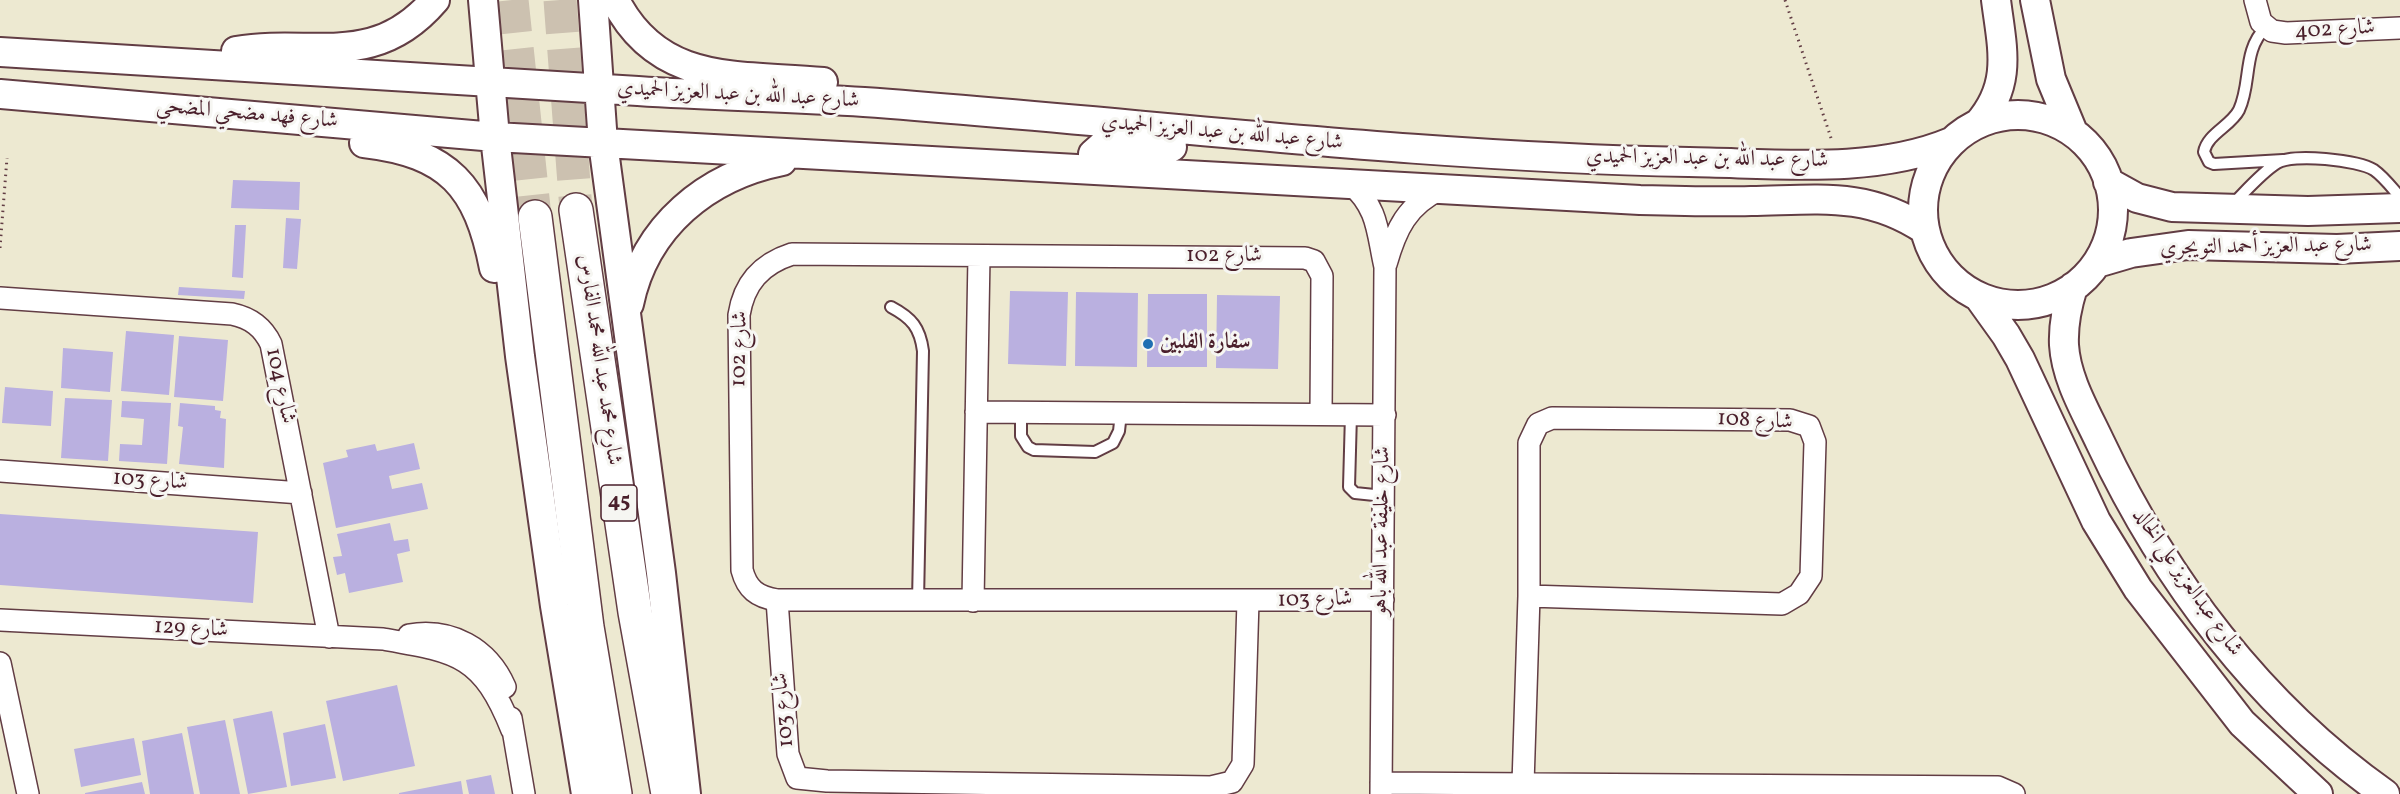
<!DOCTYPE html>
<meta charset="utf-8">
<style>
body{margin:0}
canvas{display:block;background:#ede9d1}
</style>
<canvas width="2400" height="794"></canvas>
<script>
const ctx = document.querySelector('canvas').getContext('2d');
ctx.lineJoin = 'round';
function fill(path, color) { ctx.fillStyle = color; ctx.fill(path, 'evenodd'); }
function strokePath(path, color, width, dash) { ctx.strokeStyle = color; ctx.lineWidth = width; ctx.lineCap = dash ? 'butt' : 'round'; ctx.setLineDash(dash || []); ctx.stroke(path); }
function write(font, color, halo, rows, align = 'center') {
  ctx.font = font + ' Vollkorn,Amiri,serif'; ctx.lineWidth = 6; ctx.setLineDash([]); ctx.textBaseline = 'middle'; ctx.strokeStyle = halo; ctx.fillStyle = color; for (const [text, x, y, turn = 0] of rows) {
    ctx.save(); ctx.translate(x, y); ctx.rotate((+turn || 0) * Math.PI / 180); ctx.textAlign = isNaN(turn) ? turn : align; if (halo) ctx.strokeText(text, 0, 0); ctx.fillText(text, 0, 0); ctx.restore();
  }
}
const building = new Path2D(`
 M233 180 300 182 299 210 231 208Z
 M286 218 301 219 297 269 283 268Z
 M235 225H246L243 278 232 277Z
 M179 287 245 291 244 299 178 295Z
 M1010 291 1068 292 1066 366 1008 364Z
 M1076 292 1138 293 1137 367 1075 366Z
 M1148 294H1207V367H1147Z
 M1217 295 1280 296 1278 369 1216 368Z
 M126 331 174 335 169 395 121 391Z
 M179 336 228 340 223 401 174 397Z
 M63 348 113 352 110 392 61 388Z
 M5 387 53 391 51 426 2 423Z
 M65 398 112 400 108 461 61 458Z
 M122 401 171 403 167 464 119 461 120 444 142 445 144 419 121 417Z
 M180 403 215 406V410L221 411 220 418 226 419 224 468 179 464 183 427 178 426Z
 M414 443 420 469 389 476 392 489 422 483 428 509 336 528 323 463 348 457 346 450 375 444 377 451Z
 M0 514 258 532 253 603 0 585Z
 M390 523 394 541 408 539 410 551 397 554 403 582 349 593 345 573 337 575 333 557 342 556 337 534Z
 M397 685 415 766 343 781 326 701Z
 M272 711 287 787 248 794 233 719Z
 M225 720 240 794H200L187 727Z
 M325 724 336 778 291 786 283 733Z
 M182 733 194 794H150L142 741Z
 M134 738 141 775 81 787 74 749Z
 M491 775 495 794H469L466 780Z
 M461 781 463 794H399V793Z
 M142 782 145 794H85V793Z`);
const primaryTunnel = new Path2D(`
 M512 0 535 217
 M560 0 576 210`);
const path = new Path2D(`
 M1785 0 1832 141
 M0 248 7 158`);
const lane = new Path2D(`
 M2266 27C2242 51 2252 82 2239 110 2231 126 2207 134 2204 152L2209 162 2214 164 2283 160
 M2232 205C2246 191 2261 173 2277 163 2293 153 2358 160 2374 170 2384 177 2392 188 2400 197
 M891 307C912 318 920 328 923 351L918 601
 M1021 412V436L1028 447 1034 450 1095 452 1113 443 1119 431 1121 413
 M1351 414 1349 487 1355 493 1384 496`);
const street = new Path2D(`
 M2255 0 2261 22 2272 31 2286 33 2400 28
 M1350 183C1379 209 1377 232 1385 267L1381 794
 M1386 264C1396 229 1407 205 1441 189
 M0 298 232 314C251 318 263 327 271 344L329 637
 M976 412 1385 415
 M1321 413 1322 276 1314 261 1305 258 792 254C761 264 744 283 739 315L742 570C747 589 757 597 777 600H1383
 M0 471 301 493
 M777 600 788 754 797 778 827 781 1211 787 1232 782 1243 764 1248 601
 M973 601 979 256
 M0 620 383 639C458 652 482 655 512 730
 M409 635C451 628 488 648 505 687
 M0 663 28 794
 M511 718 524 794
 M1381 783 1998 787 2014 794
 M1523 784 1529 596 1782 604 1799 594 1811 576 1815 442 1809 426 1790 420 1552 418 1538 424 1529 443V596`);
const secondary = new Path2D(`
 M483 0 495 137 520 356 555 606 586 794
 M593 0 603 143 661 573 686 794
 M615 0C659 87 740 74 823 82
 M2035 0 2051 79 2073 132
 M236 51C313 38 374 71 435 0
 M0 52C213 65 426 79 638 91 714 96 789 97 864 102 1139 122 1413 157 1689 162 1773 163 1872 175 1951 142
 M0 94 495 137 1640 200C1677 201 1714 202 1751 201 1817 200 1867 191 1925 230
 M1923 210a95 95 0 1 1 190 0a95 95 0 1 1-190 0Z
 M1978 124C2013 84 2002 48 1996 0
 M364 143C449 153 478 186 494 268
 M1093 169V154L1102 146 1172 147
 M2108 182 2137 198 2172 207 2308 211 2400 208
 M2097 263 2131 253 2188 245 2337 249 2400 246
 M2073 287C2067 306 2063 324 2064 345 2066 379 2086 412 2100 442 2165 580 2260 706 2385 794
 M1978 296 2006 335 2020 359 2096 521 2138 589 2242 723 2318 794
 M629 304C645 226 707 176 782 161`);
const primary = new Path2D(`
 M576 210 635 612 668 794
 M535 217 587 627 615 794`);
const markers = [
 [1148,344,6,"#1f6fb2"]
];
const shields = [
 [619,503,36]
];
const shieldNames = [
 ["45",619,503]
];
const streetNames = [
 ["شارع 402",2335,31,-3],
 ["شارع عبد الله بن عبد العزيز الحميدي",738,96,3],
 ["شارع فهد مضحي المضحي",247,115,5],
 ["شارع عبد الله بن عبد العزيز الحميدي",1222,134,5],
 ["شارع عبد الله بن عبد العزيز الحميدي",1707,160,1],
 ["شارع عبد العزيز أحمد التويجري",2266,248,-1],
 ["شارع 102",1224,257],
 ["شارع 102",741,349,-89],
 ["شارع محمد عبد الله محمد الفارس",598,360,82],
 ["شارع 104",279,386,78],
 ["شارع 108",1755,422,3],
 ["شارع 103",150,482,4],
 ["شارع خليفة عبد الله باهو",1383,531,-89],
 ["شارع عبدالعزيز علي الخالد",2186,583,55],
 ["شارع 103",1315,601,-1],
 ["شارع 129",191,630,3],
 ["شارع 103",785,710,-95]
];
const poiNames = [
 ["سفارة الفلبين",1160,344]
];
fill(building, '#bab0e0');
strokePath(primaryTunnel, '#ccc1b0', 33, [33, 16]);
strokePath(lane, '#623d44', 14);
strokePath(street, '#623d44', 24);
strokePath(secondary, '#623d44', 32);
strokePath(primary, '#623d44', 36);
strokePath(path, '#623d44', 3, [1.5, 4.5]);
strokePath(lane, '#fff', 10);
strokePath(street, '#fff', 21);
strokePath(secondary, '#fff', 28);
strokePath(primary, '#fff', 33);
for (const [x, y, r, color] of markers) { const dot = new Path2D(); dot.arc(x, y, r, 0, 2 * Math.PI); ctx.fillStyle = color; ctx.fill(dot); strokePath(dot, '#f6f6f2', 2); }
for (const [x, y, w] of shields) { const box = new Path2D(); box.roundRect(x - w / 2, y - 18, w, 36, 4.5); ctx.fillStyle = '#f6f6f2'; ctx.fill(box); strokePath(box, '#4a1f2b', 1.5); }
write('bold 21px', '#4a1f2b', null, shieldNames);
write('22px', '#4a1f2b', '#f6f6f2', streetNames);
write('bold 22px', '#4a1f2b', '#f6f6f2', poiNames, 'left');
</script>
